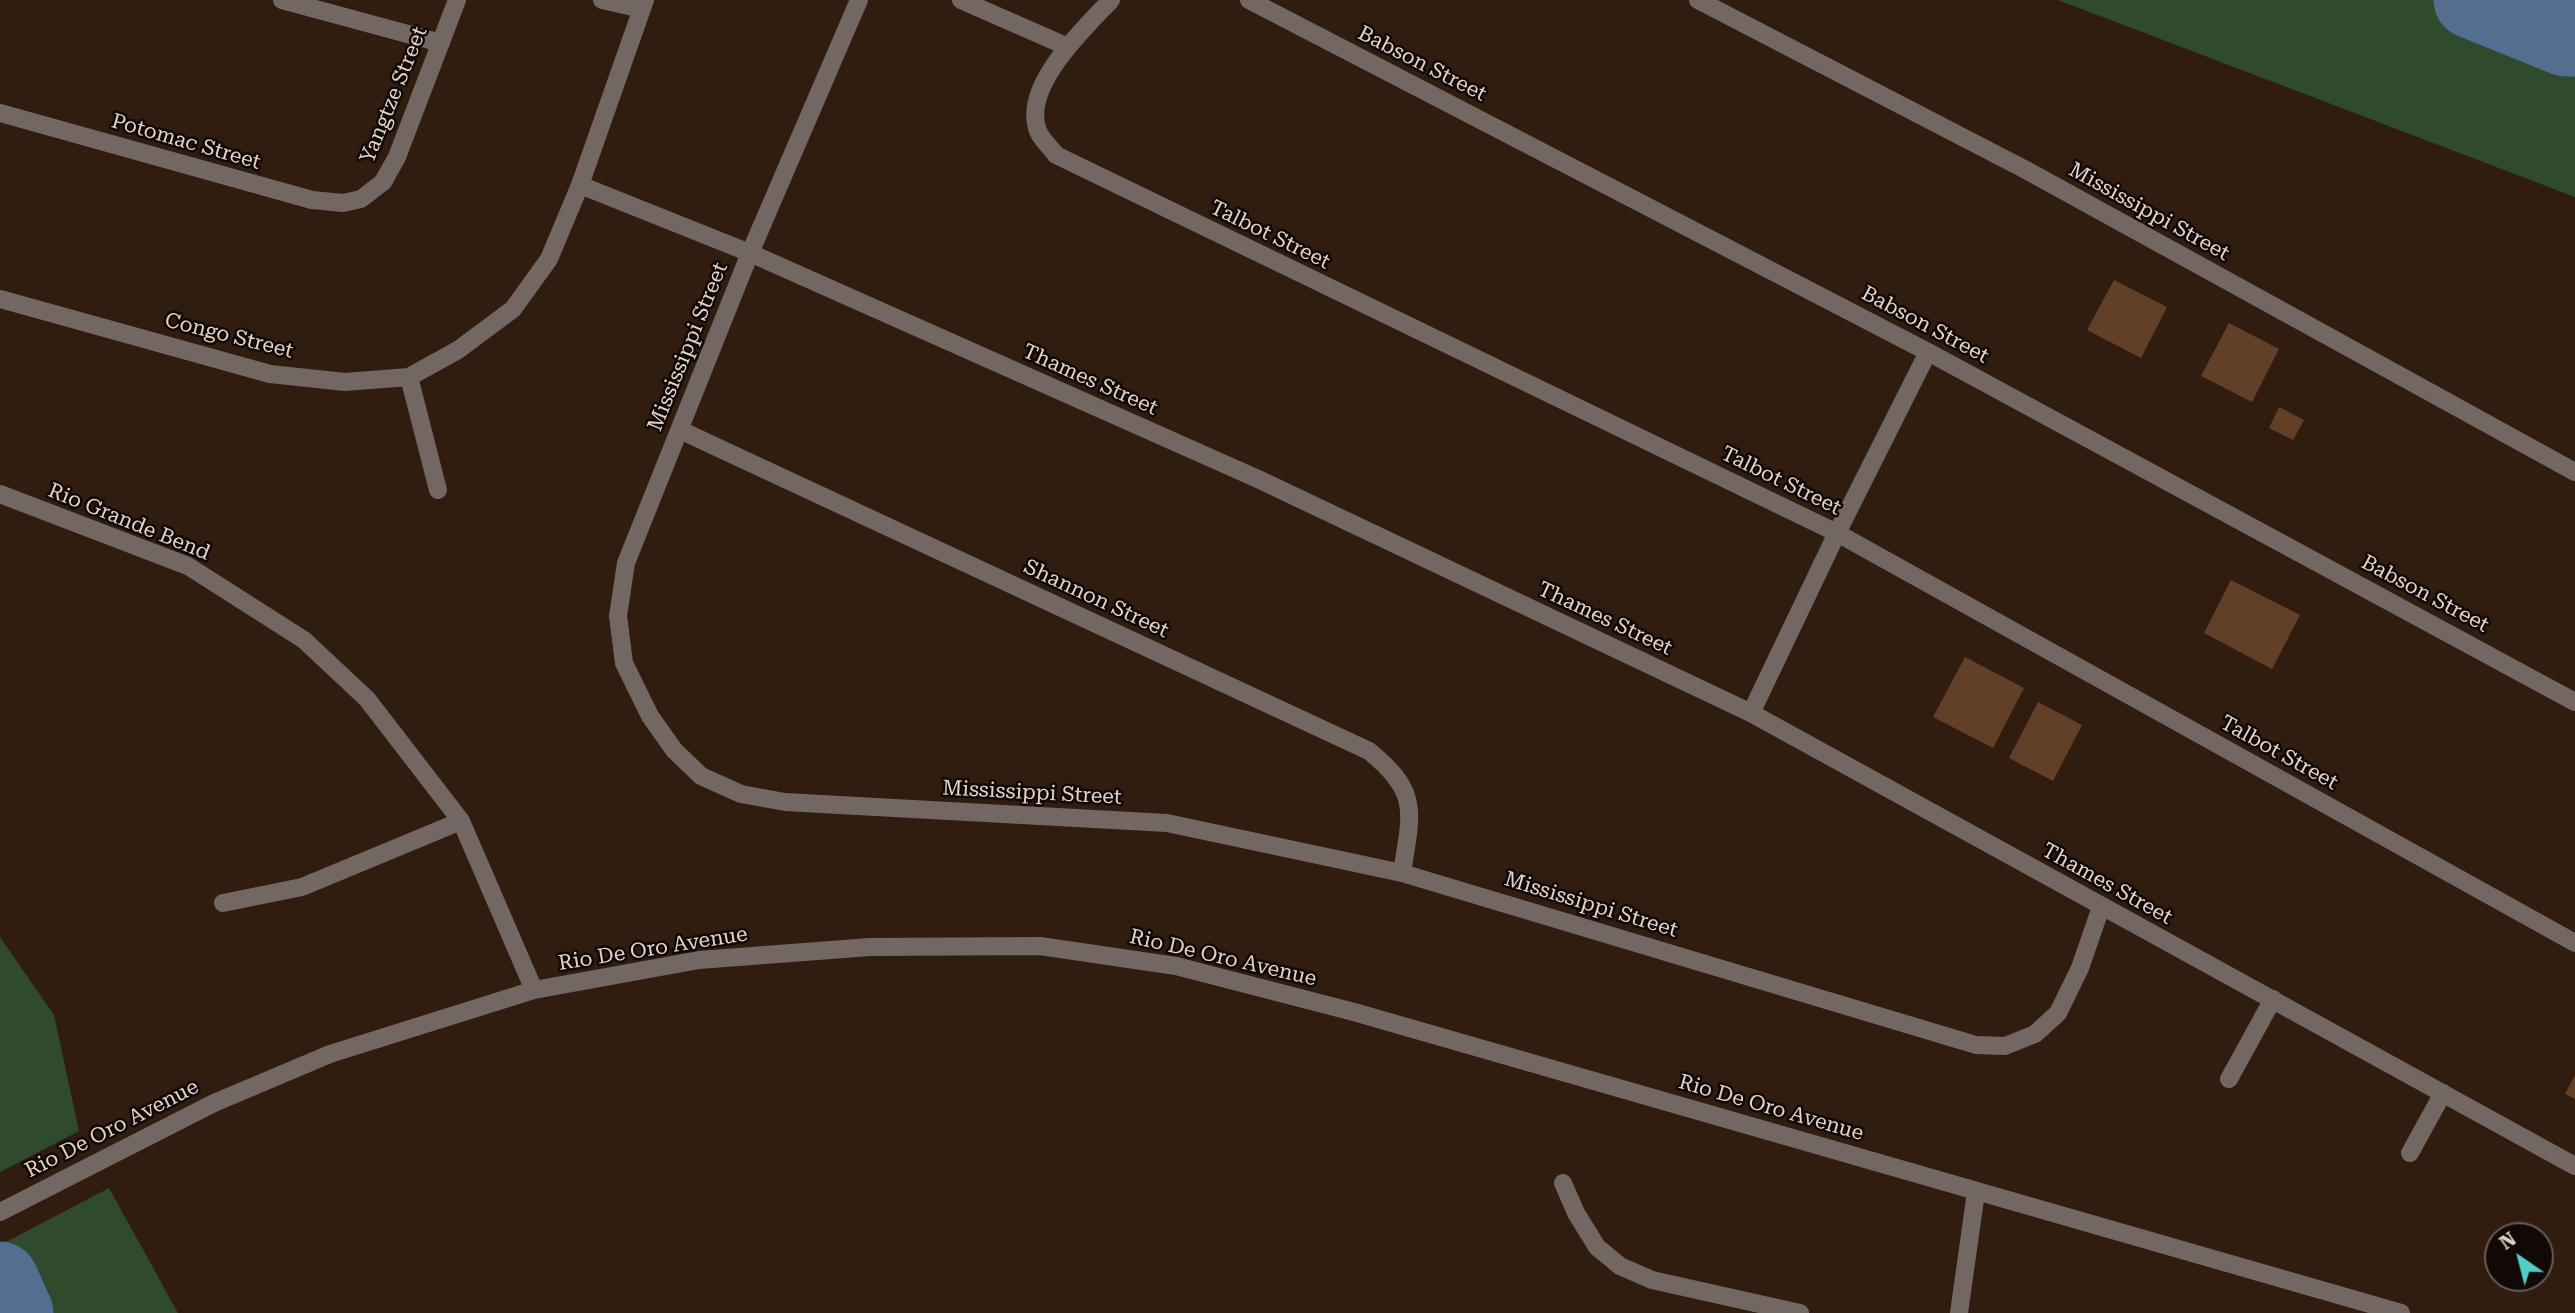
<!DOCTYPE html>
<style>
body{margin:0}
#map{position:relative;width:2575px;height:1313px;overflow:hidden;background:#301d0f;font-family:"Roboto Serif",serif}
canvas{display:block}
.north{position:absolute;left:2484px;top:1222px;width:70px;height:70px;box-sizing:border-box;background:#110905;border:2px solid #655a55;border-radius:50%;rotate:325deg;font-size:19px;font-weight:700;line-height:28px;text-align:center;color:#e2d4cc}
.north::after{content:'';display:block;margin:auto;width:24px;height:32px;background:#54cdc6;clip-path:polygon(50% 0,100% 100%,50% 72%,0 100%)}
</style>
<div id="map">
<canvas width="2575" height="1313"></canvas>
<div class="north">N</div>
</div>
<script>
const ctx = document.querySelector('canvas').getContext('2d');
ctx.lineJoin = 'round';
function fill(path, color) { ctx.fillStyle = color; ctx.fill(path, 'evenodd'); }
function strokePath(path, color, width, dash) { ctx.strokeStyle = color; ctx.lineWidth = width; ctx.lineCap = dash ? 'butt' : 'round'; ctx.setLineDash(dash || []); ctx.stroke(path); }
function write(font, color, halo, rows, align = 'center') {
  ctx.font = font + ' "Roboto Serif",serif'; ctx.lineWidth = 5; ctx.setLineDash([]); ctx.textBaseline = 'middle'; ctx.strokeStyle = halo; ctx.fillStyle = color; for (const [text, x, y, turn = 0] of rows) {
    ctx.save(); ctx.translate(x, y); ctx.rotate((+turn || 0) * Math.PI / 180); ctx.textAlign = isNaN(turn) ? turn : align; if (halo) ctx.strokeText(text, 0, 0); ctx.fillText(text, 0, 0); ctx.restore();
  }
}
const green = new Path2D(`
 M2058 0H2575V197Z
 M0 937 54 1015 79 1131 0 1172Z
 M109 1188 178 1313H0V1245Z`);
const river = new Path2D(`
 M2472 0 2566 38H2575
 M0 1280 15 1313`);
const building = new Path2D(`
 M2114 280 2167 307 2141 358 2087 330Z
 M2229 323 2279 349 2252 402 2201 376Z
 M2279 407 2304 420 2293 440 2269 428Z
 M2231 580 2300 615 2272 669 2204 633Z
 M1965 657 2024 688 1993 748 1933 717Z
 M2038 702 2082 725 2053 781 2009 758Z
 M2575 1075V1099L2565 1094Z`);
const minor = new Path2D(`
 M282 0 441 43
 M602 0 642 9
 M859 0 750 253 626 563 618 616 624 663 650 716 674 750 701 776 741 794 785 802 1167 823 1402 873 1976 1045 2005 1046 2035 1034 2058 1013 2080 968 2101 907
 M961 0 1068 47
 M1111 0C1084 29 1024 84 1037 128 1039 137 1050 147 1056 155L1837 533 2575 943
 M1249 0 1928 352 2575 702
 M1698 0 2026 170 2575 472
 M0 113 312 200 343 203 361 199 383 182 397 157 457 0
 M580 185 750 253 1258 479 1751 713 2575 1166
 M0 299 270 374 345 382 409 377 458 350 513 309 549 259 580 185 645 0
 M409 377 438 490
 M680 430 1369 751C1421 793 1411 813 1402 873
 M0 494 188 566 304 640 367 699 461 821 534 990
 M1751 713 1837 533 1928 352
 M223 903 302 887 461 821
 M2229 1079 2273 999
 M2410 1153 2443 1093
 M1563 1183 1576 1213 1597 1247 1620 1266 1652 1280 1800 1313
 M0 1212 214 1103 330 1054 534 990 699 960 870 947 1040 946 1176 966 1354 1012 2401 1313
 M1959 1313 1976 1192`);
const streetNames = [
 ["Babson Street",1422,64,27],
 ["Yangtze Street",394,95,-68],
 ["Potomac Street",186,142,16],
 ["Mississippi Street",2149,212,29],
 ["Talbot Street",1270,235,26],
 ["Babson Street",1925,325,28],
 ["Congo Street",229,336,14],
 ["Mississippi Street",688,347,-68],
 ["Thames Street",1090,380,24],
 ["Talbot Street",1781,481,26],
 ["Rio Grande Bend",129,522,22],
 ["Babson Street",2425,594,28],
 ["Shannon Street",1096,599,25],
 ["Thames Street",1605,619,25],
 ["Talbot Street",2279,753,29],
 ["Mississippi Street",1032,793,3],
 ["Thames Street",2107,884,29],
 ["Mississippi Street",1591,905,17],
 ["Rio De Oro Avenue",653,949,-9],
 ["Rio De Oro Avenue",1223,958,13],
 ["Rio De Oro Avenue",1771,1108,16],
 ["Rio De Oro Avenue",112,1129,-27]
];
fill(green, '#2f4a2c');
strokePath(river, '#536e8e', 77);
fill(building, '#624028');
strokePath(minor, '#736763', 18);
write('21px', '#e2d4cc', '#110905', streetNames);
</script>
